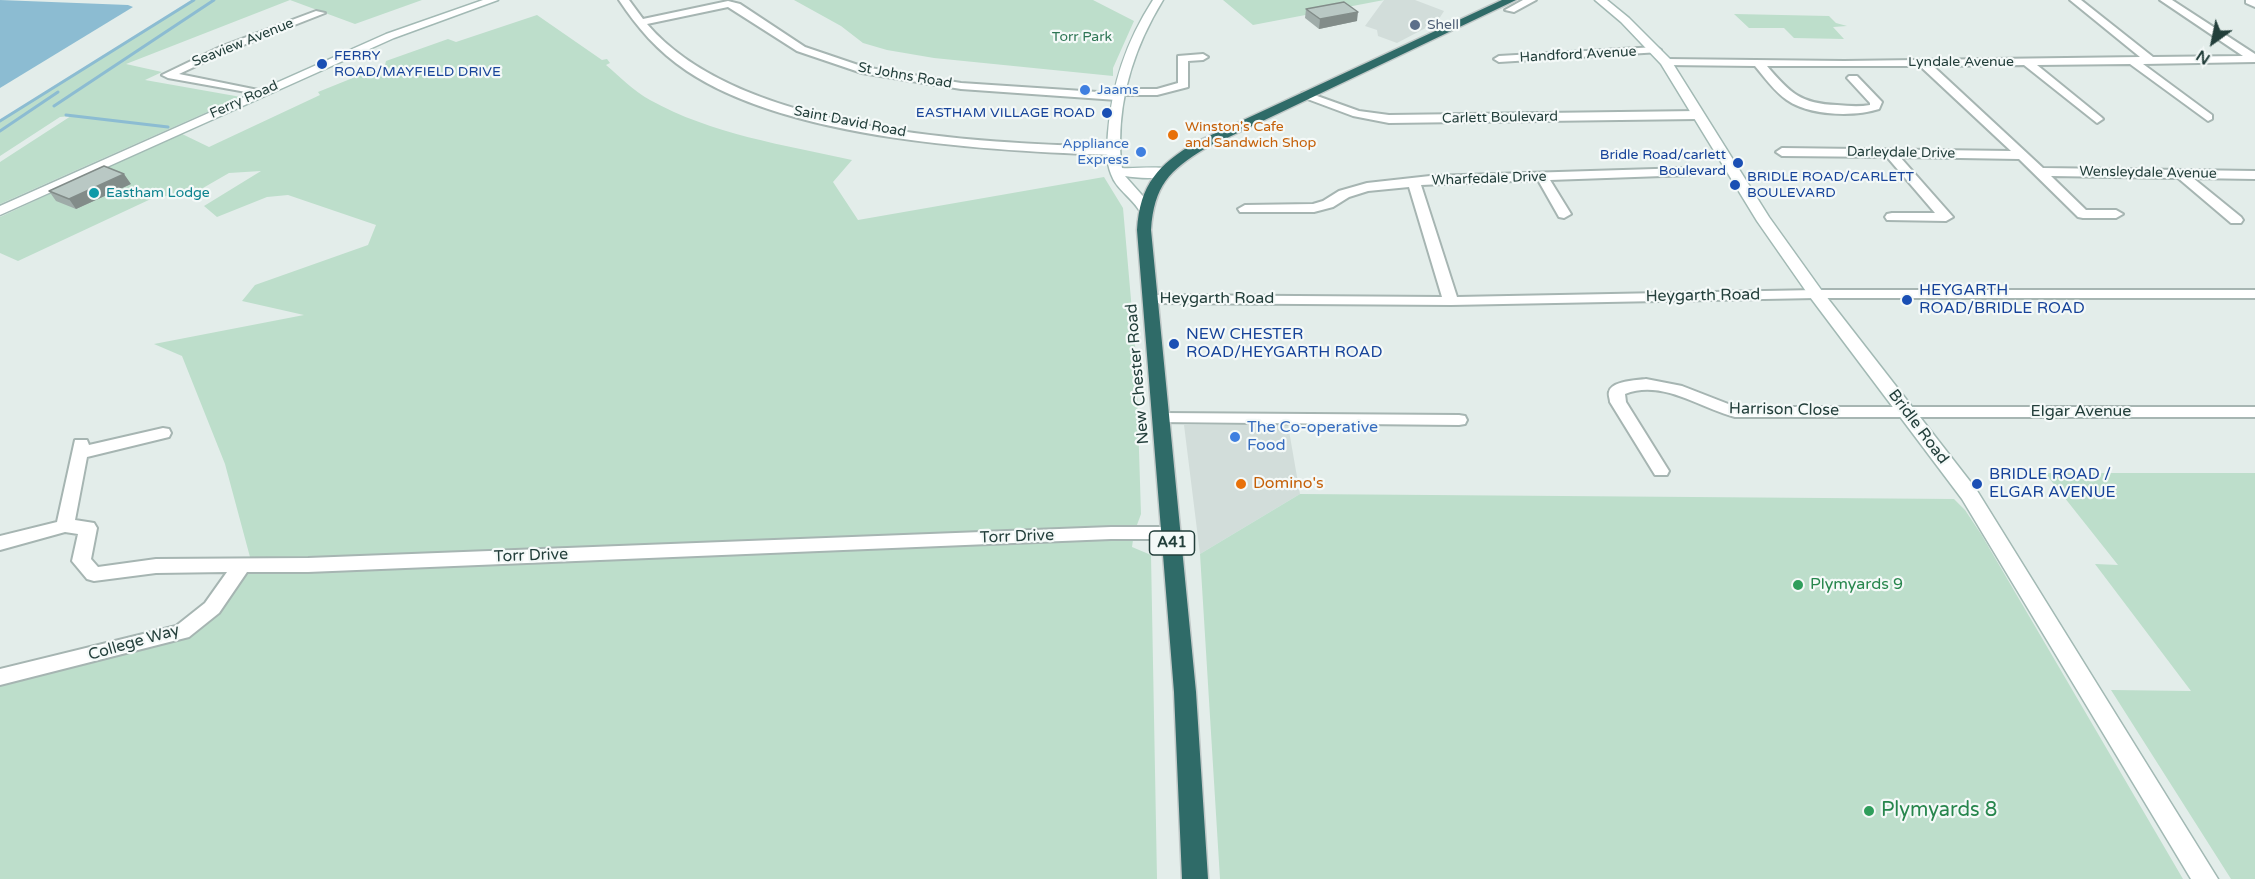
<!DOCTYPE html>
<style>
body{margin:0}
#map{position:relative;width:2255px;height:879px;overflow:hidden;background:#e3edea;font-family:"Varela Round",sans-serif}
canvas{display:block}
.north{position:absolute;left:2183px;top:12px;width:60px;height:60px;-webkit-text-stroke:4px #f4f9f8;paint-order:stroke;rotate:213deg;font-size:16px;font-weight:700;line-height:24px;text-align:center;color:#233f3b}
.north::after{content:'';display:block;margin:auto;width:21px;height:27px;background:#233f3b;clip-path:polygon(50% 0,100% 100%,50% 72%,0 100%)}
</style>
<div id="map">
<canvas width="2255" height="879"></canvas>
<div class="north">N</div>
</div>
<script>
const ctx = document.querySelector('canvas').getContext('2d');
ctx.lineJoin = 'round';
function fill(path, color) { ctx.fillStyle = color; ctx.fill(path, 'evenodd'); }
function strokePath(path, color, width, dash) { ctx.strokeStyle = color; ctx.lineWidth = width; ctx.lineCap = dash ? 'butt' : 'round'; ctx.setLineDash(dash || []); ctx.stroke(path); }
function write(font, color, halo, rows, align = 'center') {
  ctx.font = font + ' "Varela Round",sans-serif'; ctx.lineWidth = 4.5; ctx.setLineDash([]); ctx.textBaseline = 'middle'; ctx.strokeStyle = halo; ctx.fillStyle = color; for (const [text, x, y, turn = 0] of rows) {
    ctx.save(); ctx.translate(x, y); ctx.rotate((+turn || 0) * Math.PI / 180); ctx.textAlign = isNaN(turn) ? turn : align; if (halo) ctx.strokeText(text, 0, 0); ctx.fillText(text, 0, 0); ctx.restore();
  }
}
const built = new Path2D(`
 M1384 0H1415L1444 11 1437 22 1397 43 1378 36 1377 30 1365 26Z
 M1184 425H1288L1300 494 1200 554Z`);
const green = new Path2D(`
 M194 0H422L355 24 290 0 126 64 162 72 145 80 241 97 0 204V162L71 116 60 117 0 156V121Z
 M794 0H1093L1134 21 1113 68V76L934 58 887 50 863 43 841 26Z
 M1223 0H1384L1253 25Z
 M1734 14 1829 16 1836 23 1847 26 1833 27 1844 39 1794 38 1784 28H1749Z
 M537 15 602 60 607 59 610 63 606 65C620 77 634 91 650 100 711 134 784 145 852 160L833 182 858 220 1104 177 1123 208 1136 357 1141 514 1134 533 1132 547 1151 555 1157 879H0V685L182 632 241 566 313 563 250 557 225 464 182 356 154 344 304 315 242 301 255 285 368 245 376 225 288 195 267 197 217 217 204 206 261 171 229 173 196 192 153 198 18 261 0 253V217L180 133 209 147 320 95 318 92 385 65 386 61 448 39 456 42Z
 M2045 473H2255V879H2231L2111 690 2191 691 2095 564 2118 565Z
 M1300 494 1954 499 1965 510 1981 534 2183 879H1220L1200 554Z`);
const water = new Path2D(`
 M0 0 128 5 133 7 0 88Z`);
const stream = new Path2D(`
 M54 106 214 0
 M66 115 168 127
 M0 121 194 0
 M0 131 58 92`);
const street = new Path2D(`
 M619 0H629L643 19 728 1 740 4 805 47 864 67 961 83 1113 93 1114 90 1118 89H1157L1178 83V56L1203 54 1208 57 1203 60 1188 61V87L1157 95H1122L1121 99 1117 100 961 89 862 73 797 51 728 7 647 24C740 133 978 143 1113 147L1119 151 1113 155C990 151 790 140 687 71 657 51 637 27 619 0Z
 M1523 0H1536L1514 12 1505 10Z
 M2070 0H2081L2153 57 2243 56 2160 0H2172L2255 54V62L2143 64 2212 115V119L2208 121 2130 64 2037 65 2101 117 2103 119 2097 123 2024 65 1933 66 2043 168 2255 171V179L2193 178 2241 217 2243 220 2241 223H2231L2178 178 2051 176 2086 210H2116L2123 214 2116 218H2083L2078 217 2019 159 1900 157 1953 217 1946 221 1887 220 1885 217 1887 214 1892 213H1935L1887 157 1782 156 1776 152 1782 148 2011 151 1920 66H1767C1790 93 1801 104 1837 105 1848 106 1859 107 1870 105V103L1847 78 1849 76H1857L1882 102 1879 109C1854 117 1810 116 1787 100 1775 92 1765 78 1755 66L1666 65 1661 62 1666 59 1844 61 2140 57Z
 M2246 0H2255V7L2246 3Z
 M316 11 325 13 228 51 179 74 263 91V95L168 78 162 75 220 47Z
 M1656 47 1661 50 1660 52 1499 62 1494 59 1499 56Z
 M1306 92 1359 111 1389 115 1697 111 1703 115 1697 119 1389 123 1353 116 1302 97V93Z
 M1687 168 1691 169 1693 172 1691 175 1550 180 1571 214 1564 218 1559 217 1538 180 1421 185 1457 297 1816 290H2255V298H1816L1451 305 1151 303 1144 299 1151 295 1442 297 1409 187 1368 191 1349 197 1333 207 1314 212H1240L1238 209 1245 205 1313 204 1323 201 1339 191 1367 183 1430 176Z
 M1646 379 1682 386 1736 407H2255V417H1735C1700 408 1662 379 1625 394L1626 402 1669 471 1667 475H1655L1610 402C1610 399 1608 395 1609 392 1611 381 1637 380 1646 379Z
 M1162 413 1459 415 1465 416 1467 420 1465 424 1459 425 1156 422 1154 418 1156 414Z
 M163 428 169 429 171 433 169 437 87 457 75 520 94 523 97 528 91 559 98 567 156 559 308 558 1111 527H1172L1178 528 1181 533 1178 538 1172 539H1111L308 572H247L219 613 189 637 0 685V669L176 626 205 603 227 572 156 573 94 581 87 579 72 561 78 534 65 532 0 550V536L57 522 75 440H87L89 445Z`);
const secondary = new Path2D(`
 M483 0H498L394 38 0 215V206L386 34Z
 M1153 0H1163C1133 49 1116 104 1121 162L1122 168C1135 169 1167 165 1173 171 1163 181 1138 178 1125 176L1149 203 1151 207 1144 211 1139 210C1131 197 1116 189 1111 174 1106 162 1107 147 1108 133 1112 84 1126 42 1153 0Z
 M1595 0H1607L1629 18 1670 59 1769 217 1822 291 1976 489 2218 879H2191L1962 499 1810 297 1757 221 1661 64 1621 22Z`);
const highway = new Path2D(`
 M1502 0H1516L1206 148C1169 170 1154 186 1151 230L1196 692 1208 879H1182L1174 692 1137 230C1140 184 1158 165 1196 142Z`);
const wall = new Path2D(`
 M1306 9 1357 21 1319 29 1305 18Z
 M131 184 76 209 56 201 49 191Z`);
const shadedWall = new Path2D(`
 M1358 12 1357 21 1319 29 1320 19Z
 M124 174 131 184 76 209 69 199Z`);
const building = new Path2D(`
 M1344 2 1358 12 1320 19 1306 9Z
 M104 166 124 174 69 199 49 191Z`);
const markers = [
 [1415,25,6,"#5c6f8a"],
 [322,64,6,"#1a4fb4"],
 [1085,90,6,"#3f7fe0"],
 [1107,113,6,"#1a4fb4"],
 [1173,135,6,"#e8710a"],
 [1141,152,6,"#3f7fe0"],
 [1738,163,6,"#1a4fb4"],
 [1735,185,6,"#1a4fb4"],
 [94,193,6,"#0f9aa8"],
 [1907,300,6,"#1a4fb4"],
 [1174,344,6,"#1a4fb4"],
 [1235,437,6,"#3f7fe0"],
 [1241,484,6,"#e8710a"],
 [1977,484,6,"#1a4fb4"],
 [1798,585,6,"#2e9e5b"],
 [1869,811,6,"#2e9e5b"]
];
const farServicenames = [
 ["Shell",1427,25]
];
const farParknames = [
 ["Torr Park",1082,37]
];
const farStreetnames = [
 ["Seaview Avenue",243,43,-22],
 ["Handford Avenue",1578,55,-3],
 ["Lyndale Avenue",1961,62],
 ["St Johns Road",905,76,10],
 ["Ferry Road",244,100,-24],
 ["Carlett Boulevard",1500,118,-1],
 ["Saint David Road",850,122,11],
 ["Darleydale Drive",1901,153,1],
 ["Wensleydale Avenue",2148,173,1],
 ["Wharfedale Drive",1489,179,-2]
];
const farTransitnames = [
 ["FERRY",334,56],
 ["ROAD/MAYFIELD DRIVE",334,72],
 ["EASTHAM VILLAGE ROAD",1095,113,"right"],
 ["Bridle Road/carlett",1726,155,"right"],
 ["Boulevard",1726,171,"right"],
 ["BRIDLE ROAD/CARLETT",1747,177],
 ["BOULEVARD",1747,193]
];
const farShopnames = [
 ["Jaams",1097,90],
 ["Appliance",1129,144,"right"],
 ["Express",1129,160,"right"]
];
const farFoodnames = [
 ["Winston's Cafe",1185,127],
 ["and Sandwich Shop",1185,143]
];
const farCulturenames = [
 ["Eastham Lodge",106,193]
];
const shields = [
 [1172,543,45]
];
const shieldNames = [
 ["A41",1172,543]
];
const transitNames = [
 ["HEYGARTH",1919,291],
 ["ROAD/BRIDLE ROAD",1919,309],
 ["NEW CHESTER",1186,335],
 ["ROAD/HEYGARTH ROAD",1186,353],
 ["BRIDLE ROAD /",1989,475],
 ["ELGAR AVENUE",1989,493]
];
const streetNames = [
 ["Heygarth Road",1703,296,-1],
 ["Heygarth Road",1217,299],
 ["New Chester Road",1138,374,-95],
 ["Harrison Close",1784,410,1],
 ["Elgar Avenue",2081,412],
 ["Bridle Road",1918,427,53],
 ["Torr Drive",1017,537,-2],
 ["Torr Drive",531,556,-2],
 ["College Way",134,643,-16]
];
const shopNames = [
 ["The Co-operative",1247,428],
 ["Food",1247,446]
];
const foodNames = [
 ["Domino's",1253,484]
];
const leisureNames = [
 ["Plymyards 9",1810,585]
];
const nearLeisurenames = [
 ["Plymyards 8",1881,811]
];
fill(built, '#d2ddda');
fill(green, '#bddecb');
fill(water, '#8cbcd2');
strokePath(stream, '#8cbcd2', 3);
strokePath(street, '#a6b5b2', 4);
strokePath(secondary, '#a2b9b4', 3);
strokePath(highway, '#c1c9c8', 3);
fill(street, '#fff');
fill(secondary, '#fff');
fill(highway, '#2f6b68');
fill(wall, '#9faca9');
fill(shadedWall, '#828c89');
fill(building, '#b9c8c4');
strokePath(building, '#828c89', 1.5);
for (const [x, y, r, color] of markers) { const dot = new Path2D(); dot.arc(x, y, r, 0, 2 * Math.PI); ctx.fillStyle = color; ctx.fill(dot); strokePath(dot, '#f4f9f8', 2); }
write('14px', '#4e5e75', '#f4f9f8', farServicenames, 'left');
write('14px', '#2d7554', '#f4f9f8', farParknames);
write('14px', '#233f3b', '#f4f9f8', farStreetnames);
write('14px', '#164399', '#f4f9f8', farTransitnames, 'left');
write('14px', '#366cbe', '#f4f9f8', farShopnames, 'left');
write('14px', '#c56008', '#f4f9f8', farFoodnames, 'left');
write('14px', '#0d838f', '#f4f9f8', farCulturenames, 'left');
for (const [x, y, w] of shields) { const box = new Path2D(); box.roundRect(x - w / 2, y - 12, w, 24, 4.5); ctx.fillStyle = '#f4f9f8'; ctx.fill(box); strokePath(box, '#233f3b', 1.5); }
write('bold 15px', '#233f3b', null, shieldNames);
write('16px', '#164399', '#f4f9f8', transitNames, 'left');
write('16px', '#233f3b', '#f4f9f8', streetNames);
write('16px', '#366cbe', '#f4f9f8', shopNames, 'left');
write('16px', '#c56008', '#f4f9f8', foodNames, 'left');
write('16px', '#27864d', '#f4f9f8', leisureNames, 'left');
write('20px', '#27864d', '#f4f9f8', nearLeisurenames, 'left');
</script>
